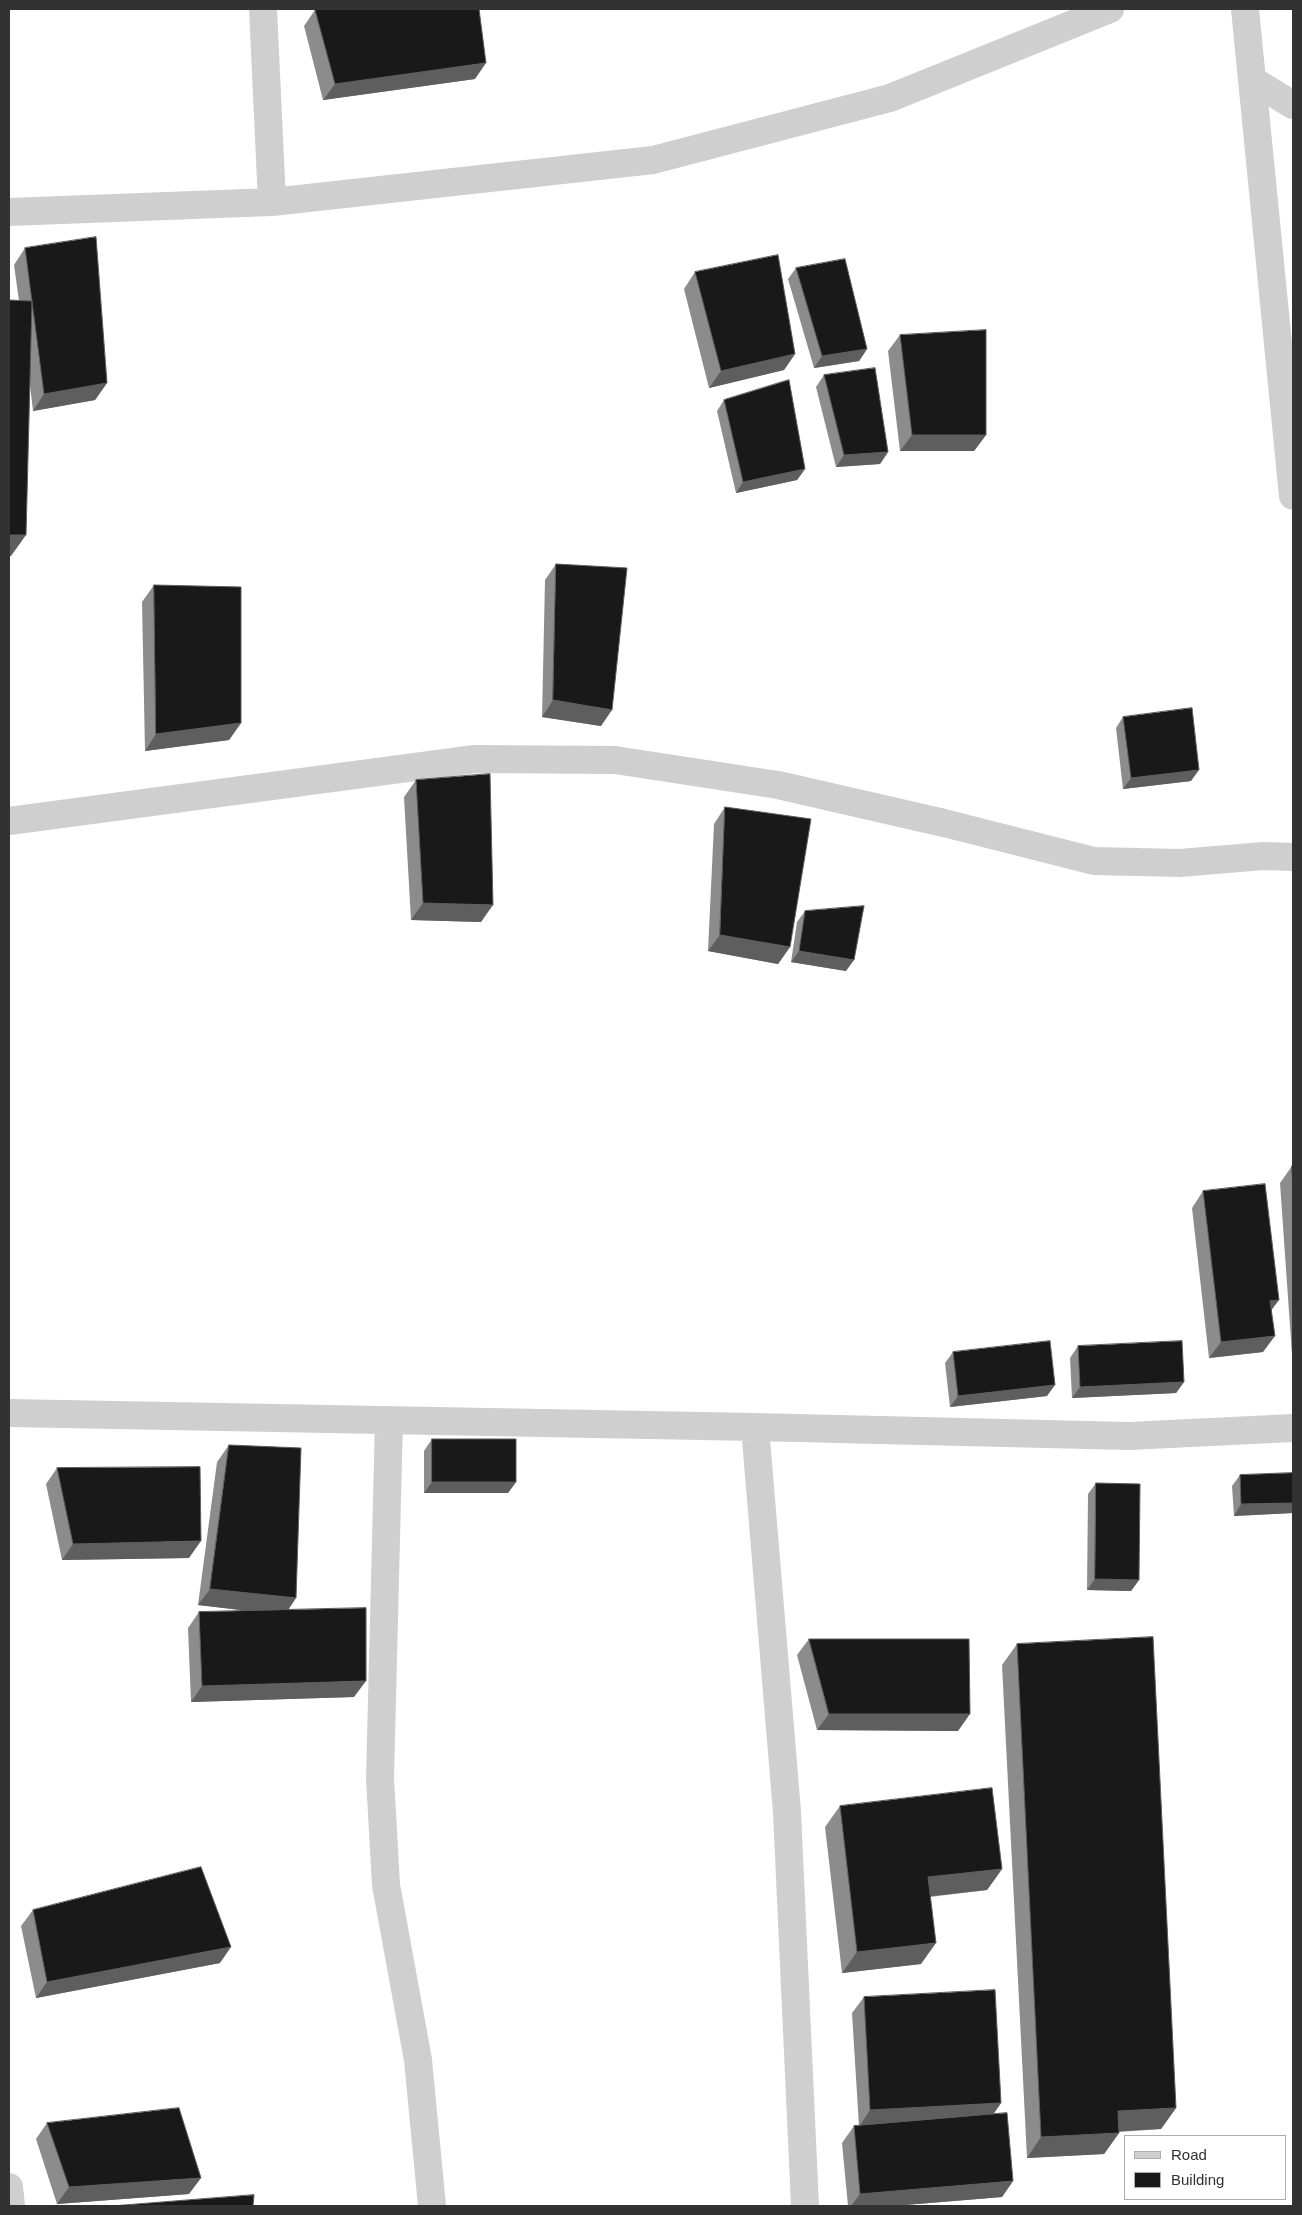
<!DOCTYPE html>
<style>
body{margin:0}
#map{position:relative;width:1302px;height:2215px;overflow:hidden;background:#fff;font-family:Arial,sans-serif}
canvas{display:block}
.frame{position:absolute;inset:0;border:10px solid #323232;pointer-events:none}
.legend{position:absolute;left:1124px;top:2135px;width:162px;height:65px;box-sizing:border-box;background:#fff;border:1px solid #adadad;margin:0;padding:6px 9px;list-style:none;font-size:15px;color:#323232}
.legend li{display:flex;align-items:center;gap:10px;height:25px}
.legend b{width:25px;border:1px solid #adadad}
</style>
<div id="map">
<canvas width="1302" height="2215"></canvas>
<div class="frame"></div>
<ul class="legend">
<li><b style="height:6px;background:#cfcfcf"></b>Road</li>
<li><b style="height:14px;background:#191919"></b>Building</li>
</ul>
</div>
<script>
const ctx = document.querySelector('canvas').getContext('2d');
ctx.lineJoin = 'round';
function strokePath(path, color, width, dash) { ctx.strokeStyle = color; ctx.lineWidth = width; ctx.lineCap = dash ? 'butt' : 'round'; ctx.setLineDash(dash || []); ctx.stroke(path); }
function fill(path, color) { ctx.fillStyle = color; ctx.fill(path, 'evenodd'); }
const street = new Path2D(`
 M263 9 272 202
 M1245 9 1293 496
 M1252 80 1293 105
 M9 212 272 202 653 160 890 98 1110 9
 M9 821 475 759 615 760 778 785 944 823 1094 861 1180 863 1263 856 1293 857
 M9 1413 755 1427 1129 1436 1293 1428
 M389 1420 380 1778 386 1885 418 2060 432 2206
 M755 1427 787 1812 805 2206
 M9 2187 11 2206`);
const wall = new Path2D(`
 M315 10 475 79 323 100 304 26Z
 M25 248 107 383 95 400 33 411 30 385 11 556 19 301 14 265Z
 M796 268 867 349 859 361 814 368 788 279Z
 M695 272 795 354 784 370 709 388 684 289Z
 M900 335 986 435 974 451H900L888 351Z
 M824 375 888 452 880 464 836 467 816 387Z
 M724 400 805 469 797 480 736 493 717 411Z
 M556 564 601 726 542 717 545 580Z
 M154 585 241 723 229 740 145 751 142 602Z
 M1123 717 1191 781 1123 789 1116 728Z
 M416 780 481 922 411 920 404 797Z
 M725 807 790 947 778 964 708 951 714 824Z
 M805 911 846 971 791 962 797 922Z
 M1292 1166H1293V1369L1280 1183Z
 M1203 1191 1272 1310 1263 1352 1209 1358 1192 1208Z
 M1078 1346 1184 1382 1176 1393 1072 1398 1070 1358Z
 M953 1352 1047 1396 950 1407 945 1363Z
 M432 1439 516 1482 508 1493H424V1451Z
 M229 1445 288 1610 354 1697 191 1702 188 1628 199 1612 248 1611 198 1605 217 1462Z
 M57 1468 189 1558 62 1560 46 1484Z
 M1293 1473V1513L1234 1516 1232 1486 1240 1475Z
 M1096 1483 1139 1580 1131 1591 1087 1590 1088 1494Z
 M809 1639 958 1731 817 1730 797 1655Z
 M1017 1644 1176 2108 1161 2129 1119 2132V2133L1104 2154 1027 2158 1002 1665Z
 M840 1806 1002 1869 987 1890 930 1897 921 1964 842 1973 825 1827Z
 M33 1910 220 1963 36 1998 21 1926Z
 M864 1997 1001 2103 993 2114 1013 2181 1002 2197 893 2206H848L842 2143 854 2126H859L852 2013Z
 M47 2123 189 2194 57 2204 36 2139Z`);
const shadedWall = new Path2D(`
 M486 63 475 79 323 100 335 84Z
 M867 349 859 361 814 368 822 356Z
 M795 354 784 370 709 388 721 371Z
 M107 383 95 400 33 411 44 394Z
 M912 435H986L974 451H900Z
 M888 452 880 464 836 467 844 455Z
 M805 469 797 480 736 493 743 482Z
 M9 535H26L11 556H9Z
 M553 700 612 710 601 726 542 717Z
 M241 723 229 740 145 751 156 734Z
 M1199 770 1191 781 1123 789 1131 778Z
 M423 903 493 905 481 922 411 920Z
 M720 935 790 947 778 964 708 951Z
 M799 951 854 960 846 971 791 962Z
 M1279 1300 1267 1316 1270 1301Z
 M1275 1336 1263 1352 1209 1358 1221 1342Z
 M1184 1382 1176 1393 1072 1398 1080 1387Z
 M1055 1385 1047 1396 950 1407 958 1396Z
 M432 1482H516L508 1493H424Z
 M1293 1503V1513L1234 1516 1241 1504Z
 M201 1541 189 1558 62 1560 73 1544Z
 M1095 1579 1139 1580 1131 1591 1087 1590Z
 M210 1589 296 1598 285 1615 198 1605Z
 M366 1681 354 1697 191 1702 202 1686Z
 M829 1714H970L958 1731 817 1730Z
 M1002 1869 987 1890 913 1898 928 1877Z
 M936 1943 921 1964 842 1973 857 1952Z
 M231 1947 220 1963 36 1998 47 1982Z
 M1001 2103 990 2119 859 2127 870 2110Z
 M1176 2108 1161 2129 1103 2132 1118 2111Z
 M1119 2133 1104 2154 1027 2158 1041 2137Z
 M201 2178 189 2194 57 2204 69 2187Z
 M1013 2181 1002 2197 893 2206H851L860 2194Z`);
const building = new Path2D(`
 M335 9H479L486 63 335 84 315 10Z
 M96 237 107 383 44 394 25 248Z
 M778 255 795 354 721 371 695 272Z
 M845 259 867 349 822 356 796 268Z
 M9 300 32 301 26 535H9Z
 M986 330V435H912L900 335Z
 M875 368 888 452 844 455 824 375Z
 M789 380 805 469 743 482 724 400Z
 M556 564 627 568 612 710 553 700Z
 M154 585 241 587V723L156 734Z
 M1192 708 1199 770 1131 778 1123 717Z
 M490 774 493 905 423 903 416 780Z
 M725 807 811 819 790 947 720 935Z
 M864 906 854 960 799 951 805 911Z
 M1292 1166H1293V1187Z
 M1265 1184 1279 1300 1270 1301 1275 1336 1221 1342 1203 1191Z
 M1050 1341 1055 1385 958 1396 953 1352Z
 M1182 1341 1184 1382 1080 1387 1078 1346Z
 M432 1439H516V1482H432Z
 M229 1445 301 1448 296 1598 210 1589Z
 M200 1467 201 1541 73 1544 57 1468Z
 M1293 1473V1503L1241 1504 1240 1475Z
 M1096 1483 1140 1484 1139 1580 1095 1579Z
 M366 1608V1681L202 1686 199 1612Z
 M1153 1637 1176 2108 1118 2111 1119 2133 1041 2137 1017 1644Z
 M809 1639H969L970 1714H829Z
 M992 1788 1002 1869 928 1877 936 1943 857 1952 840 1806Z
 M201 1867 231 1947 47 1982 33 1910Z
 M995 1990 1001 2103 870 2110 864 1997Z
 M179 2108 201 2178 69 2187 47 2123Z
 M1007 2113 1013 2181 860 2194 854 2126Z
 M254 2195 253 2206H112Z`);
strokePath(street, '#cfcfcf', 28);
fill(wall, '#8c8c8c');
fill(shadedWall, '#5e5e5e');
fill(building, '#191919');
strokePath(building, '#5e5e5e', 1);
</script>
